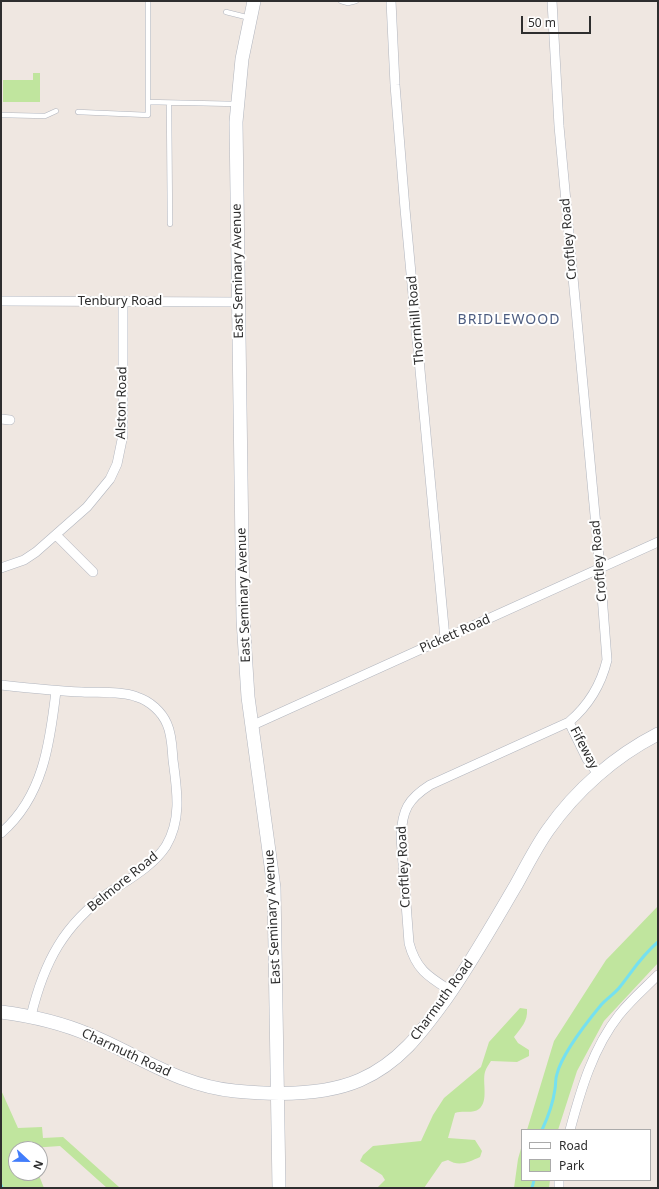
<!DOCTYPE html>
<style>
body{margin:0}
#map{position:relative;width:659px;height:1189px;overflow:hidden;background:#efe7e1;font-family:"Noto Sans",sans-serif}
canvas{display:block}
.frame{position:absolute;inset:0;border:2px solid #2e2e2e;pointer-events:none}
.legend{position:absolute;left:521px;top:1129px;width:130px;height:52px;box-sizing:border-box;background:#fff;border:1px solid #ababab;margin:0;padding:5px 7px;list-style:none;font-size:12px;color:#2e2e2e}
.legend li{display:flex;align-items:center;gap:8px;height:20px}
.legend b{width:20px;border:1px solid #ababab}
.north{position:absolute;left:8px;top:1141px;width:40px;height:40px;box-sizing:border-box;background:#fff;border:1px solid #ababab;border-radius:50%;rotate:112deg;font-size:11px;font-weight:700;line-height:16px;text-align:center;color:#2e2e2e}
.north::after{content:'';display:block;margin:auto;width:14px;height:18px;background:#427dfb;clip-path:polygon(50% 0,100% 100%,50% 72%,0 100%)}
.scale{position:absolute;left:521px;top:16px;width:70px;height:18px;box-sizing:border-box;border:2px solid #2e2e2e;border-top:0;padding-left:5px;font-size:12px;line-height:14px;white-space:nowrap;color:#2e2e2e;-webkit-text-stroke:3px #fff;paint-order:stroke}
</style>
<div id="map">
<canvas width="659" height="1189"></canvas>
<div class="frame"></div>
<ul class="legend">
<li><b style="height:5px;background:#fff"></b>Road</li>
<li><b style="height:11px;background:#c0e59e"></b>Park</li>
</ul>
<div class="north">N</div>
<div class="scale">50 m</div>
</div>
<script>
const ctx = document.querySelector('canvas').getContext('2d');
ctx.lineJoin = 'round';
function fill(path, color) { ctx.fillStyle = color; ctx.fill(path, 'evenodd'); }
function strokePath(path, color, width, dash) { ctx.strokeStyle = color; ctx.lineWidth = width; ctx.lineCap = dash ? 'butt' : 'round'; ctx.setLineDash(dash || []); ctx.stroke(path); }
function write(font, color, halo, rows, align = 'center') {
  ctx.font = font + ' "Noto Sans",sans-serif'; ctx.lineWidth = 4; ctx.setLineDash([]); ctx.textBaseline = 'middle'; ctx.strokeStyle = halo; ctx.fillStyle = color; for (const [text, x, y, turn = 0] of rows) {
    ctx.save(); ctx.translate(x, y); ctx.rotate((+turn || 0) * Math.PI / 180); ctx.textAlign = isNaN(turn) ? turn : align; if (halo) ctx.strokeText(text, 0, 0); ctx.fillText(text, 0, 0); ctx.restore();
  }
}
const green = new Path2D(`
 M33 73H40V102H3V80H33Z
 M658 906V963L604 1021 577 1071 558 1130H527L554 1041 606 960Z
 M520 1008 527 1009C528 1021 521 1028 514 1037L518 1043 529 1050V1056L517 1062 491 1061C489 1064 486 1068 485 1072 482 1082 489 1101 479 1109 473 1114 463 1110 455 1113L448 1138 475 1140 482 1151 480 1157C469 1162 459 1167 448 1160L442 1162 424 1188H377L385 1180 382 1175 360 1161 363 1155 373 1146 421 1141 433 1115 444 1098 481 1067 489 1042Z
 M1 1090 18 1128 42 1127 43 1138 63 1137 119 1187 107 1188 60 1146 16 1149V1173H38L44 1188H1Z
 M522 1145V1180H550L549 1188H514L518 1159Z`);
const stream = new Path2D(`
 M542 1130C548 1117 553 1104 555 1089 556 1084 555 1079 557 1074 562 1054 587 1022 601 1005 606 999 613 995 619 988 632 972 641 956 658 942
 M1 1185 2 1188
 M532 1188 534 1180`);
const lane = new Path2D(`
 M341 1 348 3 356 1
 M226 12 250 18
 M148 102 236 104
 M169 103 170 224
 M78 112 148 115V1
 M1 115 45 116 56 111`);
const street = new Path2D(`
 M391 1 395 85 405 209 445 638
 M1 301 238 302
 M1 419 10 420
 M56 535 93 572
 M1 568 24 560 36 552 87 507 110 479 117 464 123 435V301
 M1 685C28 688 55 691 82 692 100 693 121 691 137 697 150 701 162 712 167 724 172 735 172 748 173 760 177 790 182 819 166 846 153 866 129 879 110 892 64 924 44 962 31 1016
 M569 722 587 759 598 774
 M251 726 658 542
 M1 833C43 797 50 743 56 691
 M451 991C429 977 416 970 409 943L401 837C402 810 408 799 430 785L569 722C589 705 601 685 607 660L600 569 559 126 552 1
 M570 1130C581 1089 593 1048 619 1015 631 1000 645 988 658 975
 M559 1188V1180`);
const secondary = new Path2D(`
 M254 1 242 59 236 122 243 619 248 697 274 888 279 1188
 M1 1012C32 1016 62 1023 90 1035 140 1056 180 1086 235 1091 275 1095 323 1096 360 1080 399 1063 421 1033 445 1000 471 963 493 924 516 885 526 867 536 847 548 830 576 790 615 756 658 734`);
const streetNames = [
 ["Croftley Road",569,239,-95],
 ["East Seminary Avenue",238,271,-91],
 ["Tenbury Road",120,301],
 ["Thornhill Road",416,320,-95],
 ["Alston Road",122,403,-89],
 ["Croftley Road",599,561,-95],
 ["East Seminary Avenue",244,595,-92],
 ["Pickett Road",455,634,-24],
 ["Fifeway",584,748,62],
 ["Croftley Road",404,867,-93],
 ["Belmore Road",123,882,-39],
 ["East Seminary Avenue",273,917,-93],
 ["Charmuth Road",442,1000,-54],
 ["Charmuth Road",126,1053,25]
];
const neighbourhoodNames = [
 ["BRIDLEWOOD",509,320]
];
fill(green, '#c0e59e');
strokePath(stream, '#75e0f0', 3);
strokePath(lane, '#b1b5be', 5.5);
strokePath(street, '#b1b5be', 10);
strokePath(secondary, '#b1b5be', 14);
strokePath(lane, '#fff', 4.5);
strokePath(street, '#fff', 9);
strokePath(secondary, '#fff', 13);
write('13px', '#2e2e2e', '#fff', streetNames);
ctx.letterSpacing = '1px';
write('14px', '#4d5d80', '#fff', neighbourhoodNames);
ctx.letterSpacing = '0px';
</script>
